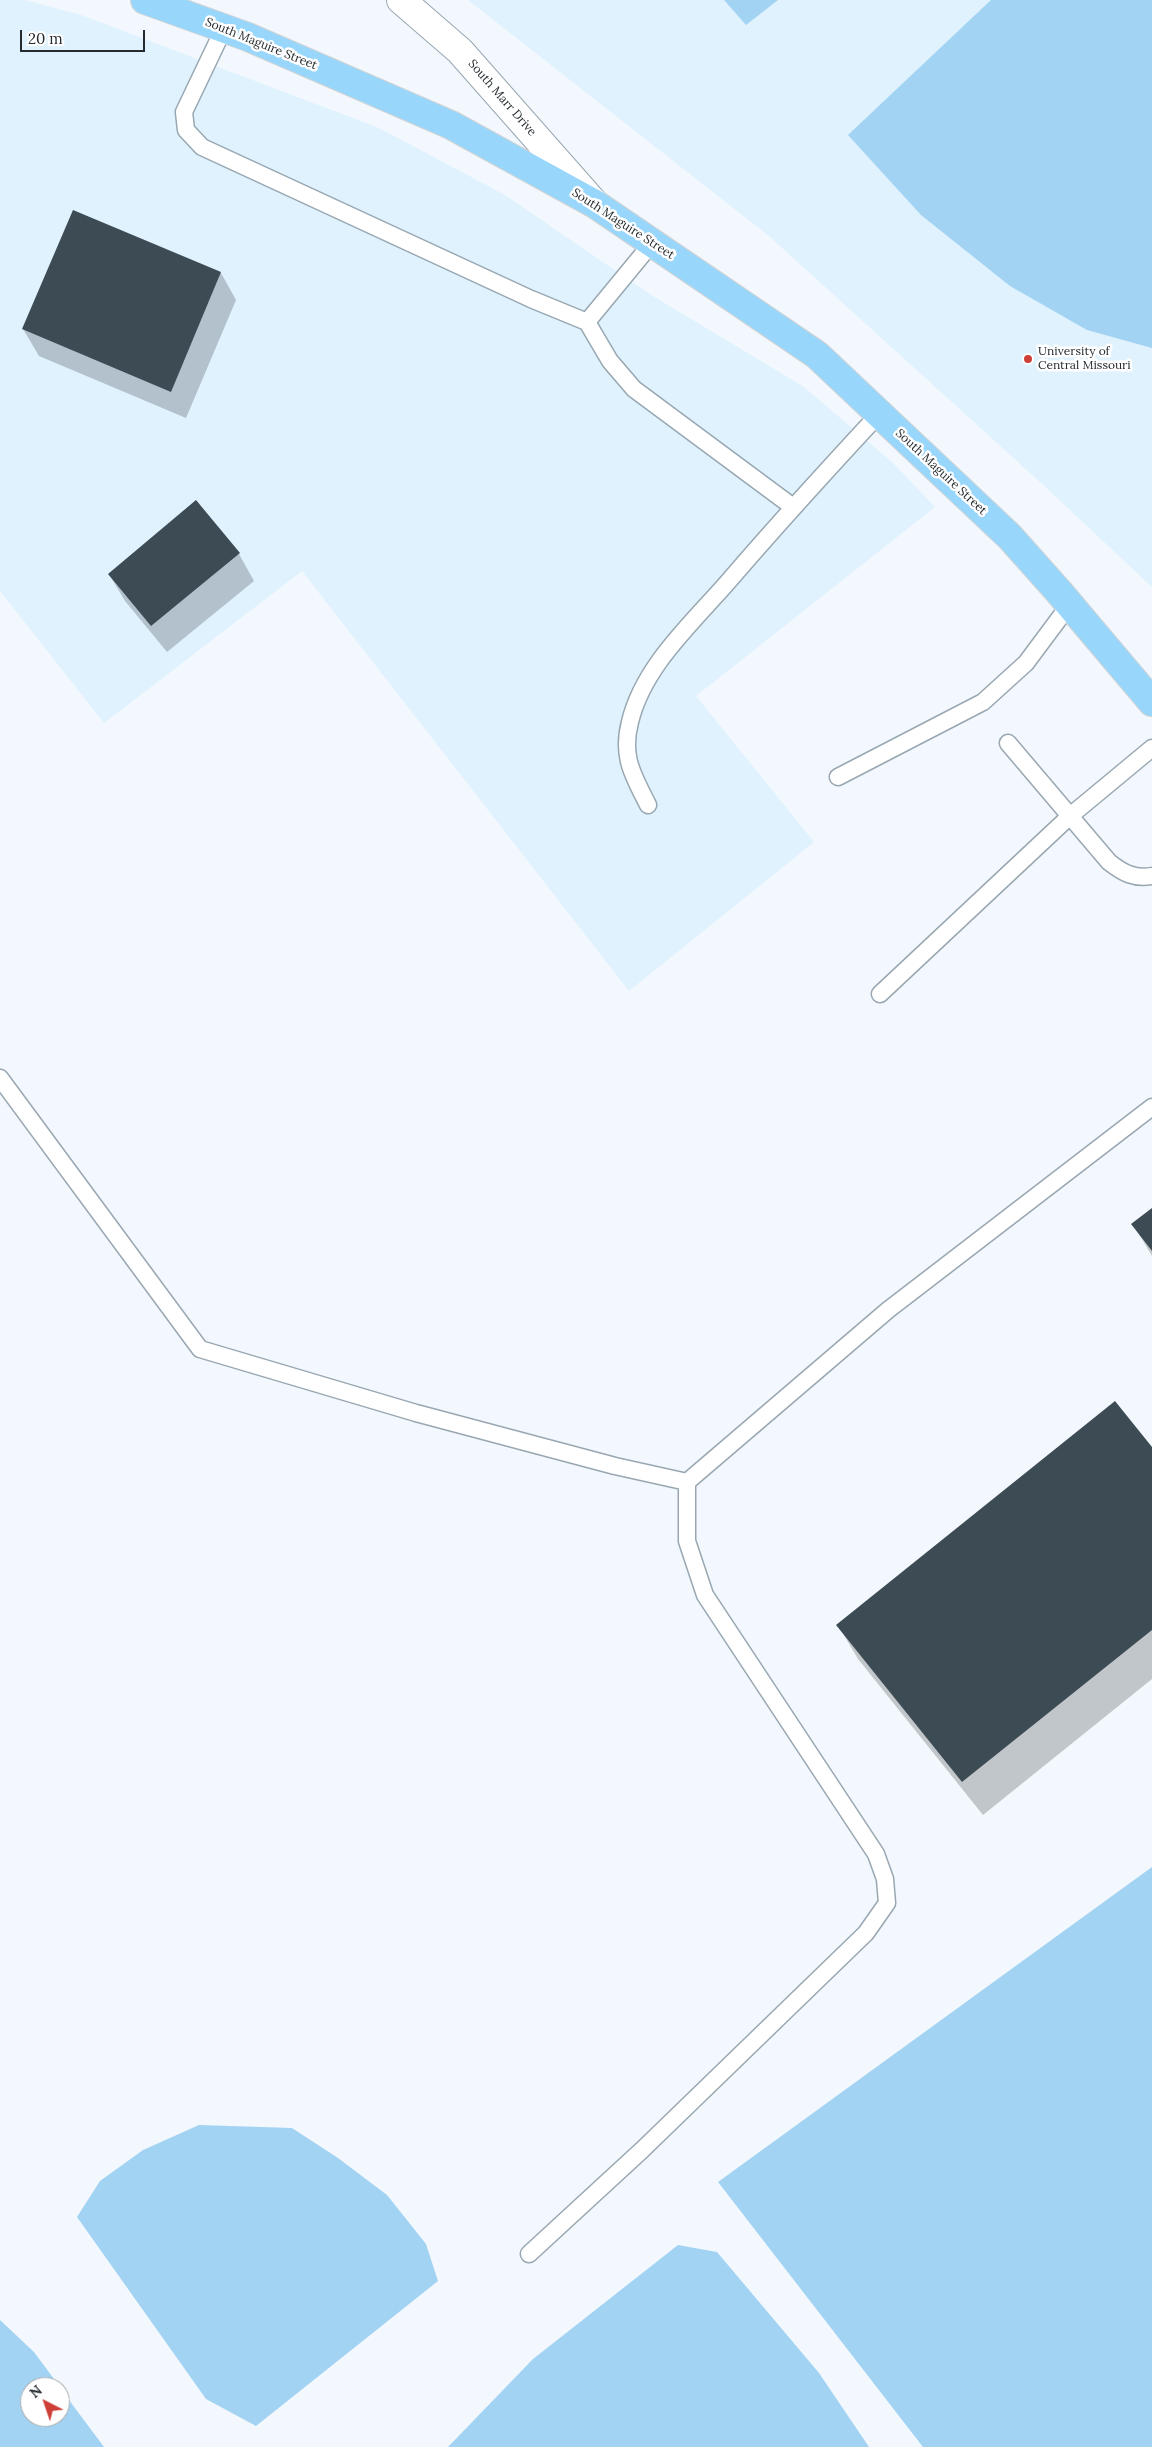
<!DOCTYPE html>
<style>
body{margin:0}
#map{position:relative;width:1152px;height:2447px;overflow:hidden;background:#f2f8fd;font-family:Lora,serif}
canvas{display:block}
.north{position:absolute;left:20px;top:2377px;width:50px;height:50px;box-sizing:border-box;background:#fff;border:1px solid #a7aaab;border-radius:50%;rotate:319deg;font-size:14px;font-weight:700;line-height:20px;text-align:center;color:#242a2e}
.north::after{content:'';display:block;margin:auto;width:18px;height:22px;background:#cd3f37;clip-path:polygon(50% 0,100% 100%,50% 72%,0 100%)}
.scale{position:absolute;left:20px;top:30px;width:125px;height:22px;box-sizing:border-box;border:2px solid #242a2e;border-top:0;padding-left:6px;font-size:15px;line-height:18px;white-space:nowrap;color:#242a2e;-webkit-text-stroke:4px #fff;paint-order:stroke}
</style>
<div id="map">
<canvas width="1152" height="2447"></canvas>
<div class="north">N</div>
<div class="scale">20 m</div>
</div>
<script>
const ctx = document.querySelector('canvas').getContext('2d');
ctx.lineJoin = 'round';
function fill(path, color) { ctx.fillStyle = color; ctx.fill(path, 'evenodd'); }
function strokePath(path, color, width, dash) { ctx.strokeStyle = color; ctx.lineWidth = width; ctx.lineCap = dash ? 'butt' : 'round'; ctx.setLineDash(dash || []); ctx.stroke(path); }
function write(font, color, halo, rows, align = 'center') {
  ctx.font = font + ' Lora,serif'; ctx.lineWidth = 5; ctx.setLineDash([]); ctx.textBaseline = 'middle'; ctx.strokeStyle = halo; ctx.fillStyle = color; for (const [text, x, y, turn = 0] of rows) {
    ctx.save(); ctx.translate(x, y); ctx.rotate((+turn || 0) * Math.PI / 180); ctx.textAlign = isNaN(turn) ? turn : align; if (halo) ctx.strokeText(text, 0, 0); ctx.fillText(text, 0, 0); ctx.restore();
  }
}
const built = new Path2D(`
 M0 0H25L81 15 379 128 505 195 651 295 804 387 893 463 935 507 696 696 814 842 629 991 302 571 104 723 0 591Z
 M468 0H1152V587L1040 482 769 236Z`);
const green = new Path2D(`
 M724 0H778L746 25Z
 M991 0H1152V348L1087 330 1010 286 921 215 848 135Z
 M1152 1867V2447H923L718 2182Z
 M199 2125 292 2128 338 2158 387 2195 426 2244 438 2281 256 2426 206 2399 77 2217 100 2181 143 2150Z
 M678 2245 717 2252 819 2373 869 2447H448L533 2359Z
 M0 2320 34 2352 60 2387H30V2417H60V2388L104 2447H0Z`);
const shadow = new Path2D(`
 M221 273 236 300 186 418 39 356 23 329Z
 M239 554 254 581 167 652 125 601 109 574Z
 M1152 1210V1256L1133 1224Z
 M1152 1449V1679L983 1815 858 1659 838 1625Z`);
const building = new Path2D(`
 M73 210 221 272 171 392 22 329Z
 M196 500 240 553 151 626 108 574Z
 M1152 1208V1251L1131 1224Z
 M1115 1401 1152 1447V1630L962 1782 836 1625Z`);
const service = new Path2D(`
 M224 28 184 112 186 130 202 147 531 299 587 322 652 243
 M587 322 610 361 634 389 793 507
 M1008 743 1109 862C1123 873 1134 879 1152 876
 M838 777 983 702 1026 663 1070 604
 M648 805C633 775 621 757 630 722 643 667 691 624 727 583 776 526 827 470 879 414
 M880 994 1070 816 1152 748
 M0 1078 200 1349 416 1413 615 1466 687 1482 888 1310 1152 1107
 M529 2254 642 2150 866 1933 887 1903 885 1879 876 1854 705 1595 687 1541V1482`);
const minor = new Path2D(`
 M401 0 460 51 594 203`);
const primary = new Path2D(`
 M145 0 248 37 451 125 595 204 817 355 1010 537 1059 592 1152 702`);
const markers = [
 [1028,359,5,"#cd3f37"]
];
const streetNames = [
 ["South Maguire Street",261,44,22],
 ["South Marr Drive",502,98,49],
 ["South Maguire Street",623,224,33],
 ["South Maguire Street",941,472,43]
];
const poiNames = [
 ["University of",1038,352],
 ["Central Missouri",1038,366]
];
fill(built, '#dff2fe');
fill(green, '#a3d3f3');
fill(shadow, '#0003');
fill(building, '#3d4b54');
strokePath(service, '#98a7b1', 19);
strokePath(minor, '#98a7b1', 30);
strokePath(primary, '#d3d4d5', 30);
strokePath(service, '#fff', 16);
strokePath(minor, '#fff', 28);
strokePath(primary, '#98d7fb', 28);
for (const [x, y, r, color] of markers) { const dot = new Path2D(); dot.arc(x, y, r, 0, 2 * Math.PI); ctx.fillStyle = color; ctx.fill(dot); strokePath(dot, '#fff', 2); }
write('12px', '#242a2e', '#fff', streetNames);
write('12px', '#242a2e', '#fff', poiNames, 'left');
</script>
